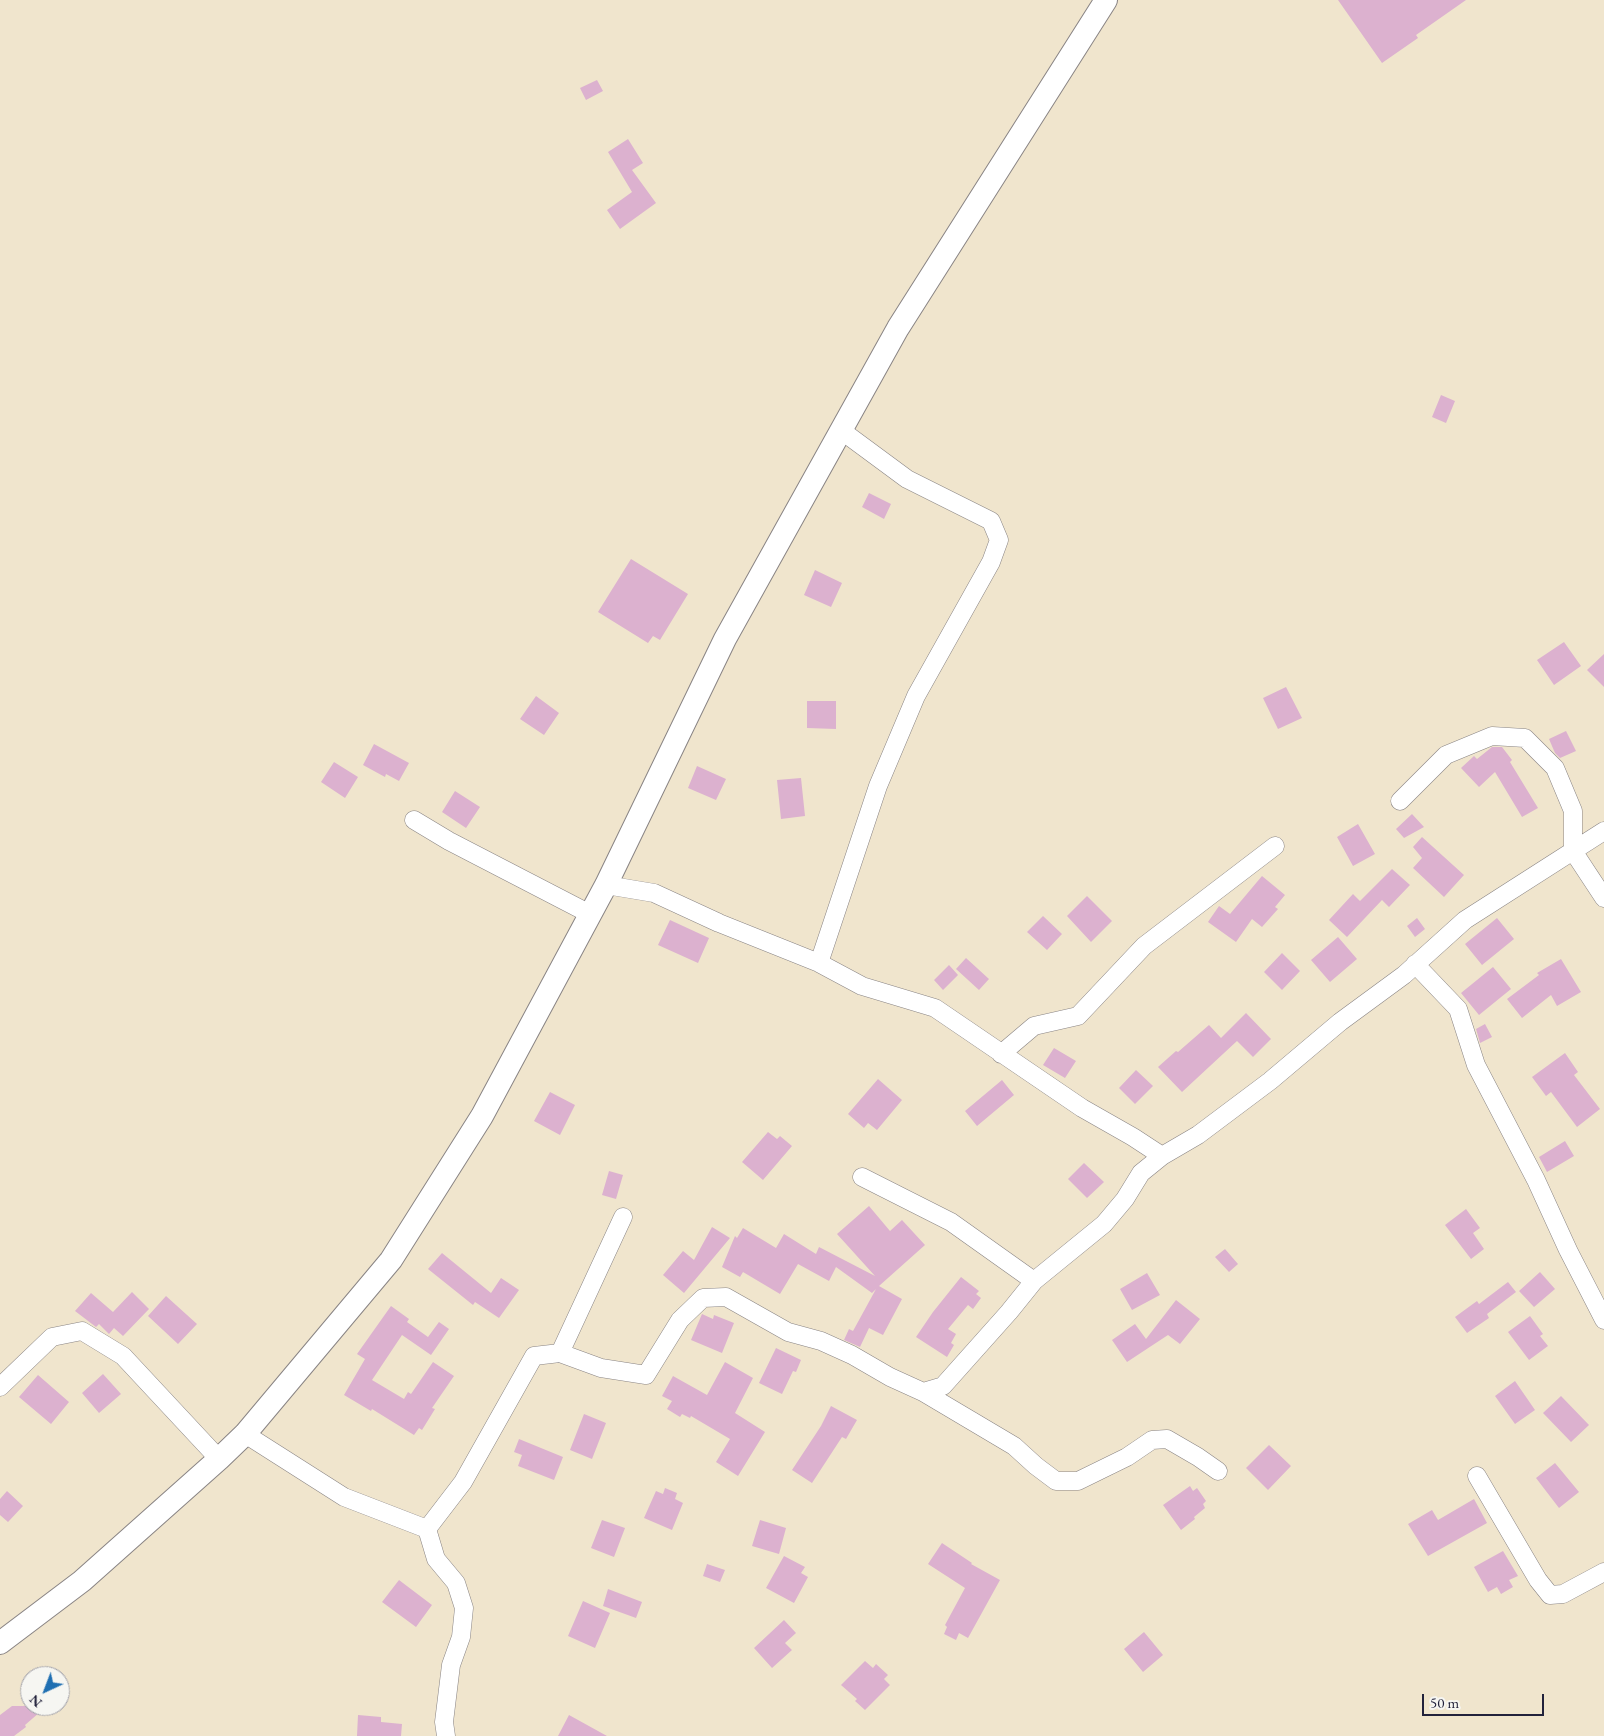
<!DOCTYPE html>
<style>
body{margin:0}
#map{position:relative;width:1604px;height:1736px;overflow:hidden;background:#f0e5cd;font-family:"EB Garamond",serif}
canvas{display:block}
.north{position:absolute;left:20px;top:1666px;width:50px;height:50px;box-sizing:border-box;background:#f6f6f2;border:1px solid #a1a1a9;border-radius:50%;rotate:223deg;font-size:14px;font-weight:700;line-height:20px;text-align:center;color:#22223b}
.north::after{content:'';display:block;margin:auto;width:18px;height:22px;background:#1f6fb2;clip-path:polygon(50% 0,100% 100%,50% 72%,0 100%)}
.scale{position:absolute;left:1422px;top:1694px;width:122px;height:22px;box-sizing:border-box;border:2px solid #22223b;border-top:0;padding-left:6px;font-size:15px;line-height:18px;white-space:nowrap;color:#22223b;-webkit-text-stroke:4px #f6f6f2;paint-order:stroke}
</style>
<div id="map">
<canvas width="1604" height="1736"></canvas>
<div class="north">N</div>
<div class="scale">50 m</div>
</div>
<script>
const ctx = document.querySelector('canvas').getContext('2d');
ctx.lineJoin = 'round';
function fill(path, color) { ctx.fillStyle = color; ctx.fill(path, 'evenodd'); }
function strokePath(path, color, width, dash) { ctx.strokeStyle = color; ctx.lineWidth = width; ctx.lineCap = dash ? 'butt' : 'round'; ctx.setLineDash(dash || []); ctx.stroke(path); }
const building = new Path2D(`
 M1338 0H1466L1416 35 1418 38 1382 63Z
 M597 80 603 91 586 100 580 88Z
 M628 139 643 163 632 170 656 203 620 229 607 210 632 192 608 152Z
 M1441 395 1455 401 1446 423 1432 417Z
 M869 493 891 504 884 519 862 507Z
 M631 559 688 594 660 640 653 636 648 643 598 612Z
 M815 570 842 583 831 607 804 595Z
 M1564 642 1581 666 1554 685 1537 660Z
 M1604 654V687L1587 670Z
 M1286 687 1302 718 1278 729 1263 698Z
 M536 696 559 713 544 735 520 719Z
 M807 701H836V729L807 728Z
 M1566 731 1576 751 1560 758 1555 753 1549 739Z
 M374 744 409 763 399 781 386 774 385 777 363 765Z
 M1492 747H1502L1512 760 1510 762 1538 808 1522 817 1495 772 1479 787 1461 768 1474 756 1477 759Z
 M334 762 358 777 345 798 321 782Z
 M697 766 726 779 716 800 688 788Z
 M801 778 805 816 781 819 777 780Z
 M455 791 480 807 466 828 442 812Z
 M1412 814 1424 827 1404 838 1396 829Z
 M1358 824 1375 854 1353 866 1337 837Z
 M1422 837 1464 875 1444 897 1413 868 1422 858 1413 847Z
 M1392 869 1410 885 1389 907 1382 900 1347 937 1329 920 1353 894 1360 901Z
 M1262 876 1285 895 1275 907 1278 909 1262 927 1252 919 1236 942 1208 922 1219 906 1230 914Z
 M1087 896 1112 921 1091 942 1067 916Z
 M1043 916 1062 934 1047 950 1027 932Z
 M1417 918 1425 929 1415 937 1407 926Z
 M1497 918 1514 939 1482 965 1465 944Z
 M670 920 709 938 698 963 658 945Z
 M1338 937 1357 959 1330 982 1311 960Z
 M1282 953 1300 971 1282 990 1264 972Z
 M966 958 989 979 979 990 956 969Z
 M1561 959 1581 992 1557 1006 1551 995 1522 1018 1507 999 1539 975 1537 973Z
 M949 965 958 975 943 990 934 980Z
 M1493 967 1511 989 1479 1015 1461 993Z
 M1246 1013 1271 1039 1253 1057 1237 1041 1182 1092 1158 1067 1176 1051 1178 1052 1209 1025 1221 1038Z
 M1485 1024 1492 1037 1480 1043 1476 1029Z
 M1054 1048 1076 1061 1065 1078 1043 1065Z
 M1565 1053 1578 1072 1574 1075 1600 1109 1577 1127 1551 1092 1546 1096 1532 1077Z
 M1136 1070 1153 1086 1135 1104 1119 1088Z
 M878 1079 902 1100 877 1130 868 1123 864 1128 848 1114Z
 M1002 1080 1014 1095 977 1126 965 1111Z
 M550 1092 575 1105 560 1135 534 1121Z
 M768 1132 777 1139 780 1136 792 1146 763 1180 742 1162Z
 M1565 1141 1574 1156 1547 1172 1539 1157Z
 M1084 1163 1104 1182 1087 1198 1068 1179Z
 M609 1171 623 1175 616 1199 602 1195Z
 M869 1206 890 1231 902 1220 925 1245 879 1286 902 1299 883 1335 869 1328 860 1347 844 1340 849 1329 853 1331 876 1289 872 1293 836 1267 829 1281 798 1264 780 1294 743 1272 740 1277 722 1267 735 1236 737 1238 743 1228 776 1248 784 1234 816 1254 819 1247 875 1276 837 1234Z
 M1466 1209 1480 1228 1473 1233 1484 1249 1471 1259 1445 1225Z
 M712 1227 730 1238 684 1293 663 1275 683 1251 694 1260Z
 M1225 1249 1238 1264 1229 1272 1215 1257Z
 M442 1253 491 1293 501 1278 519 1290 499 1318 475 1302 473 1305 428 1269Z
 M1540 1272 1555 1289 1534 1307 1519 1291Z
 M1147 1273 1160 1295 1132 1310 1120 1289Z
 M961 1277 979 1291 976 1294 981 1298 973 1309 968 1305 948 1329 956 1334 951 1343 954 1345 947 1357 916 1337 933 1312Z
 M1508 1282 1516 1292 1487 1314 1489 1318 1467 1333 1455 1317 1477 1301 1479 1304Z
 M132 1292 149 1309 123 1336 114 1328 109 1334 99 1324 96 1327 75 1311 91 1293 113 1312Z
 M166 1296 197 1324 178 1344 148 1316Z
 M1176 1300 1200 1319 1180 1344 1168 1335 1127 1362 1112 1340 1135 1324 1146 1339Z
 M391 1306 409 1319 407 1322 428 1337 439 1322 449 1329 431 1355 402 1335 372 1380 404 1399 408 1392 411 1394 433 1362 454 1376 432 1408 435 1409 422 1430 419 1428 414 1435 372 1409 371 1411 344 1395 365 1359 357 1354Z
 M702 1314 713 1319 714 1315 734 1323 722 1353 691 1340Z
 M1530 1316 1543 1334 1540 1336 1548 1346 1529 1360 1508 1332Z
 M776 1348 801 1360 796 1372 793 1371 782 1394 759 1383Z
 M725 1362 753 1378 735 1413 765 1432 738 1476 716 1462 730 1439 691 1416 690 1418 682 1414 680 1417 667 1409 672 1401 662 1396 673 1376 707 1395Z
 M103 1374 121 1394 99 1413 82 1393Z
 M38 1375 69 1402 51 1424 19 1397Z
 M1515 1381 1535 1410 1515 1424 1495 1396Z
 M1561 1396 1589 1425 1571 1442 1543 1413Z
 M831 1406 857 1420 846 1439 842 1437 812 1483 792 1470 821 1426Z
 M584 1414 606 1423 592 1459 570 1450Z
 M519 1439 563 1457 554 1480 518 1466 522 1455 514 1452Z
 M1269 1445 1291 1466 1268 1490 1246 1468Z
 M1555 1463 1579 1492 1559 1508 1536 1478Z
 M1190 1486 1193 1491 1197 1488 1206 1501 1203 1504 1205 1508 1194 1517 1195 1519 1181 1530 1163 1505Z
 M665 1488 677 1493 675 1499 683 1503 672 1530 644 1518 656 1491 663 1494Z
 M7 1491 23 1506 8 1522 0 1515V1499Z
 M1474 1499 1487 1523 1428 1556 1408 1524 1432 1510 1438 1520Z
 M602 1520 625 1528 614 1557 591 1548Z
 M760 1520 786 1528 779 1554 752 1546Z
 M942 1543 972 1563 971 1564 1000 1580 968 1638 959 1633 956 1640 944 1634 947 1627 945 1625 965 1588 928 1564Z
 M1503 1551 1518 1576 1509 1580 1513 1587 1501 1594 1497 1587 1488 1592 1474 1567Z
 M784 1556 805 1567 801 1573 808 1577 794 1603 766 1588Z
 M707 1564 725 1570 720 1582 703 1576Z
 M399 1580 432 1605 416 1627 382 1602Z
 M608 1589 642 1602 636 1618 603 1606Z
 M583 1601 610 1613 595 1648 568 1636Z
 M784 1620 796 1633 785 1643 792 1650 772 1668 754 1648Z
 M1144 1632 1163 1655 1143 1672 1124 1649Z
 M865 1661 873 1668 876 1664 888 1675 884 1679 890 1685 865 1710 855 1701 857 1699 841 1685Z
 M12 1706H47L25 1725 26 1727 14 1736H0V1715Z
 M358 1715 381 1717V1722L402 1724 401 1736H357Z
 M569 1715 607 1736H558Z`);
const minor = new Path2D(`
 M1400 801 1446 755 1492 736 1525 738 1555 768 1573 811V851L1604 898
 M414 820 449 841 590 914
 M606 885 654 893 719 923 819 963 862 986 935 1008 1082 1108 1133 1137 1162 1156 1198 1135 1270 1081 1340 1022 1404 975 1465 920 1604 831
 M819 963 878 786 916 696 991 562 999 540 991 521 907 479 842 431
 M1415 964 1458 1009 1476 1065 1536 1180 1568 1250 1604 1320
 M1001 1054 1034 1026 1078 1016 1144 946 1275 846
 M862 1177 951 1222 1034 1281
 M560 1353 623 1217
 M0 1387 52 1337 82 1331 123 1356 219 1459
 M923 1392 943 1386 1009 1312 1034 1281 1104 1224 1125 1199 1141 1173 1162 1156
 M245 1434 344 1497 427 1529 463 1482 534 1356 560 1353 601 1368 646 1375 680 1320 703 1298 726 1297 788 1332 821 1341 852 1355 890 1377 923 1392 1014 1446 1036 1466 1056 1481H1078L1127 1457 1152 1440 1167 1439 1198 1457 1218 1471
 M1477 1476 1538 1580 1550 1595 1563 1594 1604 1572
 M427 1529 436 1559 456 1583 464 1608 461 1637 451 1665 444 1722 446 1736`);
const tertiary = new Path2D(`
 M0 1643 82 1581 219 1459 245 1434 391 1260 482 1116 606 885 725 639 898 328 1106 0`);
fill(building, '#dcb1cf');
strokePath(minor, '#898484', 19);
strokePath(tertiary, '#898484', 24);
strokePath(minor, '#fff', 18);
strokePath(tertiary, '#fff', 22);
</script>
